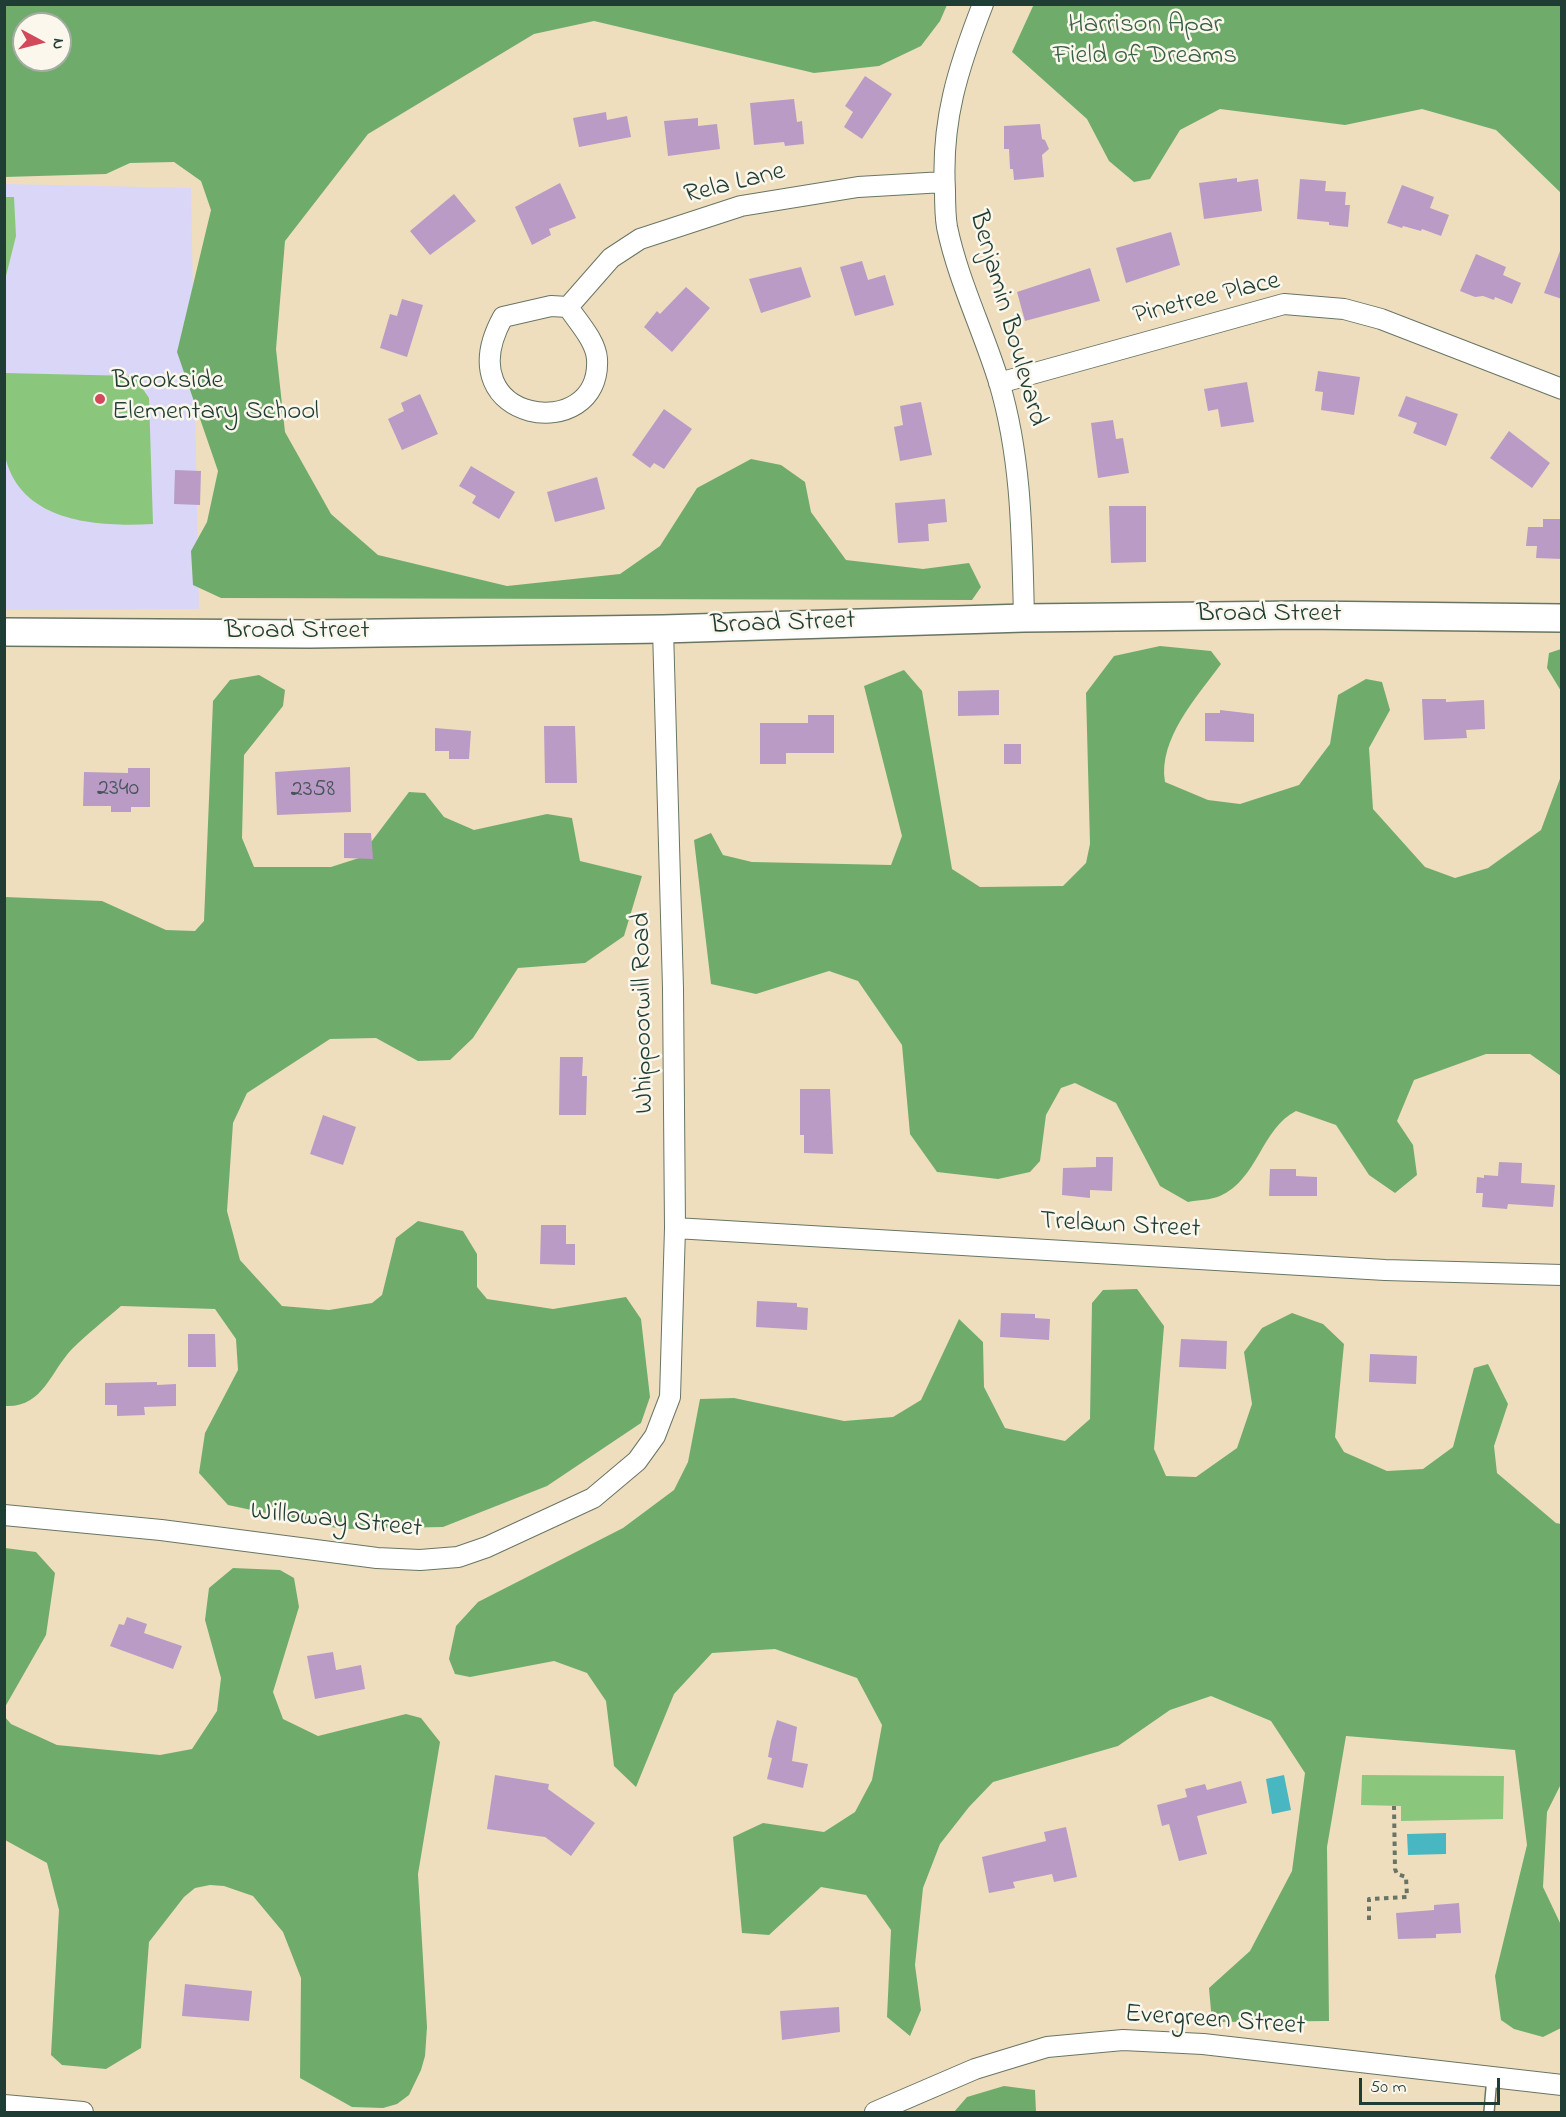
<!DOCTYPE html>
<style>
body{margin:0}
#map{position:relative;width:1566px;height:2117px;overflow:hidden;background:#efdebd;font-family:"Indie Flower",sans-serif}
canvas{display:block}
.frame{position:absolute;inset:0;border:6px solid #1f3d34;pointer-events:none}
.north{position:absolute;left:12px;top:12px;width:60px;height:60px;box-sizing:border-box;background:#fbf7ec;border:2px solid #a3ada2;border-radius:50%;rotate:97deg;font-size:16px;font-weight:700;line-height:24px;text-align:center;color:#1f3d34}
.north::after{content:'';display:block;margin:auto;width:21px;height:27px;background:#d1495b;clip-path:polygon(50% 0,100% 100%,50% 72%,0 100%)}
.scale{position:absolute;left:1359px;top:2078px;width:141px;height:27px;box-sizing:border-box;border:3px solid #1f3d34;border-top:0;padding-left:8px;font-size:18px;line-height:21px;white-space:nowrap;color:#1f3d34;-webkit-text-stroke:4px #fbf7ec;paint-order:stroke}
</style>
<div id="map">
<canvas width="1566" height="2117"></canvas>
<div class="frame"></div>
<div class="north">N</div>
<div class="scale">50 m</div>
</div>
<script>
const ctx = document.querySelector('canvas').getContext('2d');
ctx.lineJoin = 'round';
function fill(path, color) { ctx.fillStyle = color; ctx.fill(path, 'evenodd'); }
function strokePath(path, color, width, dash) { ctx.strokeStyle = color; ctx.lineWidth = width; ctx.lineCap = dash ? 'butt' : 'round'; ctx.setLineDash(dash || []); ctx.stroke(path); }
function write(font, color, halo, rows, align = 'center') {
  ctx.font = font + ' "Indie Flower",sans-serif'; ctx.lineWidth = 5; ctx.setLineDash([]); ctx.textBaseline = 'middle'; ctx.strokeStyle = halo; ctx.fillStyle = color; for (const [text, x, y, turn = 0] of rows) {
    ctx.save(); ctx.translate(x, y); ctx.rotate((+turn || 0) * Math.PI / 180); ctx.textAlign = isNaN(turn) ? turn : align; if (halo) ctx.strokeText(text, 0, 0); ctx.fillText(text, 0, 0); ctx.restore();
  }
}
const built = new Path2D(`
 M5 184 191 188 199 609 5 610Z`);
const green = new Path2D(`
 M5 197H14L16 236 5 280Z
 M4 373 134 376 149 398 153 524C98 527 20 523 5 456 0 435 4 396 4 373Z
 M1362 1775 1504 1776 1503 1819 1401 1821V1806L1361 1805Z`);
const forest = new Path2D(`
 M1034 4 1561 5V193L1496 130 1422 109 1345 125 1220 109 1180 130 1150 179 1134 182 1109 161 1087 119 1012 52Z
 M4 5H947L940 21 921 46 879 66 814 73 594 21 534 34 368 134 285 241 276 349 285 432 331 514 378 555 507 586 620 574 660 546 697 488 751 459 781 465 805 482 811 512 846 560 923 569 969 563 981 587 972 600 221 598 193 585 191 551 207 522 218 471 177 352 211 210 201 181 174 162 130 163 106 174 5 177ZM24 24H60V60H24Z
 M1160 646 1211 651 1221 664C1197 697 1158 739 1165 782L1208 800 1240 804 1299 785 1330 744 1338 695 1366 679 1382 682 1390 710 1369 748 1373 809 1425 867 1455 878 1488 868 1541 830 1561 776V1076L1530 1054H1486L1414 1080 1397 1121 1413 1145 1417 1175 1395 1193 1369 1175 1336 1125 1296 1111C1261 1129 1258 1179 1220 1196 1211 1200 1198 1200 1188 1202L1160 1186 1116 1103 1075 1083 1061 1088 1046 1115 1040 1161 1030 1172 998 1179 937 1172 910 1134 902 1045 858 981 829 971 756 994 711 984 694 840 711 833 723 855 752 862 891 865 902 836 864 686 904 670 922 691 952 869 980 887 1063 886 1086 863 1090 844 1086 693 1114 656Z
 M1561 649H1562L1561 691 1547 668 1549 653Z
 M259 675 285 690 283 706 244 755 242 838 254 867H331L359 858 409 792 425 793 444 817 474 830 547 814 572 818 580 861 642 876 624 936 585 963 518 968 473 1038 450 1060 418 1061 376 1038 330 1039 247 1093 233 1123 227 1211 240 1260 282 1306 329 1310 372 1303 382 1295 396 1238 418 1221 463 1231 477 1254V1287L487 1299 553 1309 626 1297 641 1319 650 1397 641 1423 547 1486 443 1527 341 1529 228 1505 199 1473 205 1433 238 1370 236 1339 215 1309 121 1306C105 1320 87 1334 72 1349 50 1372 43 1408 5 1406V897L102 901 166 930 195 931 204 921 213 701 230 680Z
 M1137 1289 1164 1326 1154 1449 1166 1476 1196 1477 1237 1448 1252 1404 1244 1352 1262 1328 1292 1313 1323 1324 1344 1344 1335 1437 1344 1452 1387 1471 1423 1469 1453 1447 1474 1368 1488 1364 1508 1404 1494 1446 1497 1473 1556 1523 1561 1524V1784L1547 1812 1543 1887 1561 1925V2028L1543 2037 1514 2029 1501 2020 1495 1976 1527 1845 1515 1750 1346 1736 1327 1847 1329 2021 1212 2022 1209 1988 1250 1951 1292 1871 1305 1773 1271 1721 1211 1696 1170 1710 1118 1746 993 1782 969 1807 940 1844 923 1888 915 1965 921 2010 910 2036 887 2017 891 1930 866 1895 821 1887 769 1935 742 1933 733 1837 763 1823 824 1832 855 1812 872 1780 882 1725 857 1678 775 1649 712 1653 674 1694 636 1787 614 1766 606 1701 587 1673 554 1661 470 1677 455 1674 449 1659 456 1626 478 1602 623 1528 674 1490 688 1462 700 1399 734 1398 844 1421 893 1417 921 1400 959 1319 983 1342 984 1387 1005 1428 1065 1441 1090 1419 1092 1303 1103 1290Z
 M5 1548 36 1552 55 1573 46 1635 5 1707Z
 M233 1568 280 1570 294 1578 299 1607 273 1692 283 1719 318 1736 406 1714 421 1718 440 1742 418 1874 427 2027 425 2056 421 2070 409 2095 397 2104 383 2108 352 2107 300 2078 301 1978 283 1932 253 1896 224 1886 210 1885 195 1888 184 1897 149 1942 141 2048 106 2069 62 2065 51 2055 59 1910 47 1863 5 1840V1717L11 1724 57 1745 160 1755 192 1749 217 1711 221 1678 205 1620 209 1588Z
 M1004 2086 1035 2090 1036 2112H954L967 2097Z`);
const water = new Path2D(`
 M1284 1775 1291 1810 1272 1814 1266 1779Z
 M1446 1833V1854L1408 1855 1407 1834Z`);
const building = new Path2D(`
 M865 76 892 94 862 139 844 127 853 112 845 106Z
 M794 99 797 122 802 121 804 144 785 146 784 142 754 145 750 103Z
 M606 112 607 120 627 116 631 137 579 147 573 118Z
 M698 118V126L717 124 720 149 668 156 664 121Z
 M1040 124 1042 139 1045 140 1049 149 1042 155 1044 177 1014 180 1013 169H1010L1009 149H1004V126Z
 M1237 178V182L1258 179 1262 211 1204 219 1199 183Z
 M1300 179 1326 181 1325 191 1346 192 1345 205H1350L1348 227 1329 225V222L1297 219Z
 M560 183 576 218 549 229 551 235 532 245 515 207Z
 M1402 185 1434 197 1430 208 1449 215 1441 236 1422 229 1421 231 1403 226 1402 228 1387 223Z
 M454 194 476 221 430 255 410 231Z
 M1171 232 1180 265 1126 283 1116 248Z
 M1560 251H1562V299L1544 293Z
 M1476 254 1506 267 1503 275 1521 283 1512 304 1495 297 1494 300 1483 296 1475 297 1460 291Z
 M862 261 868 280 885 275 894 305 855 316 840 267Z
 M801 267 811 297 761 313 749 279Z
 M1090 268 1100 301 1025 321 1017 292Z
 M686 287 710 308 672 352 644 327 657 311 660 314Z
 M402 299 423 305 407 357 380 348 390 314 397 316Z
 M1318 371 1360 377 1354 415 1321 410 1323 392 1315 391Z
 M1247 382 1254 422 1221 427 1218 409 1208 411 1204 389Z
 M420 394 438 434 402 450 388 419 404 411 401 403Z
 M1406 396 1458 414 1446 446 1413 433 1417 423 1398 416Z
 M921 402 932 455 900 461 894 427 903 425 900 406Z
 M664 409 692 429 664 469 654 463 650 468 632 455Z
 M1113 420 1116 439 1123 438 1129 473 1098 478 1091 423Z
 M1509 431 1550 463 1532 488 1490 458Z
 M471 466 515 492 499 519 472 503 476 496 459 486Z
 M175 470 201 471 200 505 174 504Z
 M597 477 605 509 555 522 547 492Z
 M945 499 947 522 928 524 929 541 898 543 895 503Z
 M1109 506H1146V562L1111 563Z
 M1543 519H1562V559L1536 558 1537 546H1526L1528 527H1543Z
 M999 690V715L958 716V691Z
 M1422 699H1446V702L1484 700 1485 729 1466 730 1467 738 1424 740Z
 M1220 710 1254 714V742L1205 741V713H1220Z
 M808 715H834V753H786V764H760V723H808Z
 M544 726H575L577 783H545Z
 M435 728 471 731 469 759H449V751H435Z
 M1004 744H1021V764H1004Z
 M350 767 351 812 277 815 275 772Z
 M128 768H150V807H131V812H111V806H83L84 772 128 773Z
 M344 833H371L373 859 344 858Z
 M560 1057H583L582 1076H587L586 1115H559Z
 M800 1089H830L833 1154 804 1153V1135H800Z
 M323 1115 356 1127 343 1165 310 1154Z
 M1096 1157H1113L1112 1191 1090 1190V1198L1062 1195 1063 1168 1096 1167Z
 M1499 1162 1522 1163 1521 1183 1555 1185 1553 1207 1508 1204 1507 1209 1482 1207 1483 1193H1476L1477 1177 1484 1178V1175L1498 1176Z
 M1270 1169H1296V1176L1317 1177V1196H1269Z
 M541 1225H566V1244H575V1265L540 1264Z
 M757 1301 797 1303V1307L808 1308 807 1330 756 1327Z
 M1001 1313 1035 1314V1318L1050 1319 1049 1340 1000 1337Z
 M188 1334H215L216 1367H188Z
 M1181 1339 1227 1341 1226 1369 1179 1367Z
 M1370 1354 1417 1356 1416 1384 1369 1382Z
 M157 1382V1385L176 1384V1406L144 1407 145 1415 117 1416V1405H105V1383Z
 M127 1617 147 1624 144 1633 182 1646 173 1669 110 1646 119 1624 124 1625Z
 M333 1652 336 1670 361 1665 365 1689 315 1699 307 1656Z
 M777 1720 797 1727 792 1761 808 1764 803 1788 767 1779 772 1758 768 1757 771 1741Z
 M495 1775 549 1784 548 1789 595 1823 571 1856 545 1837 487 1829Z
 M1241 1781 1247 1803 1197 1816 1207 1854 1179 1861 1169 1824 1162 1826 1157 1805 1187 1797 1185 1789 1205 1784 1207 1790Z
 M1066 1827 1077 1877 1054 1882 1052 1874 1013 1882 1015 1888 989 1893 982 1857 1046 1841 1044 1832Z
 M1459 1903 1461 1933 1436 1934V1938L1398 1939 1396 1913 1434 1910V1905Z
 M185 1984 252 1991 249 2021 182 2016Z
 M839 2007 840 2032 782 2040 780 2011Z`);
const path = new Path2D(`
 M1369 1920V1899L1407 1897 1406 1877 1397 1874 1395 1869 1394 1806`);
const lane = new Path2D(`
 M1489 2112 1492 2077`);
const street = new Path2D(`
 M983 4C958 68 941 121 945 190 945 202 945 215 947 227 958 280 983 330 999 382 1022 459 1022 538 1024 618
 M551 306 568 307C578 322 596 341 597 359 602 446 444 424 503 317Z
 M568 307 611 258 640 239 741 206 858 187 944 182
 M999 383 1284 304 1344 309 1381 319 1562 389
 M675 1228 1385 1270 1562 1275
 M4 1515 161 1530 377 1558 420 1560 458 1557 487 1547 593 1498 637 1461 655 1436 670 1397 675 1228 673 988 663 629
 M4 2105 83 2112
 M875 2112 975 2069 1047 2047 1123 2040 1203 2044 1562 2085`);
const secondary = new Path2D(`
 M4 632 310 634 663 629 1024 618 1303 615 1562 618`);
const markers = [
 [100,399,6,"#d1495b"]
];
const numberNames = [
 ["2340",118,790],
 ["2358",313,791]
];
const parkNames = [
 ["Harrison Apar",1145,27],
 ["Field of Dreams",1145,58]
];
const streetNames = [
 ["Rela Lane",735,185,-14],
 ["Pinetree Place",1207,300,-14],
 ["Benjamin Boulevard",1006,319,74],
 ["Broad Street",1269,616],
 ["Broad Street",783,625,-2],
 ["Broad Street",297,633],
 ["Whippoorwill Road",645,1013,-91],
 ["Trelawn Street",1120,1227,3],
 ["Willoway Street",336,1522,6],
 ["Evergreen Street",1215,2022,4]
];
const poiNames = [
 ["Brookside",112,383],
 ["Elementary School",112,414]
];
fill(built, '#dad6f7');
fill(green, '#8ac77d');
fill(forest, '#6fac6c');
fill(water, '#48b7c1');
fill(building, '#ba9bc6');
strokePath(lane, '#687564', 12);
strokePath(street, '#687564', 22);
strokePath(secondary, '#687564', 30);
strokePath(path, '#687564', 4, [4.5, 4.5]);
strokePath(lane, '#fff', 9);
strokePath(street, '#fff', 20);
strokePath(secondary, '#fff', 27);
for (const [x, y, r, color] of markers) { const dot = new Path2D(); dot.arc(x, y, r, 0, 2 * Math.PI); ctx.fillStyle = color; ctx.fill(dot); strokePath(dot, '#fbf7ec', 2); }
write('24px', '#465458', null, numberNames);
write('27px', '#3a6046', '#fbf7ec', parkNames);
write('27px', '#1f3d34', '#fbf7ec', streetNames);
write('27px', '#1f3d34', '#fbf7ec', poiNames, 'left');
</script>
